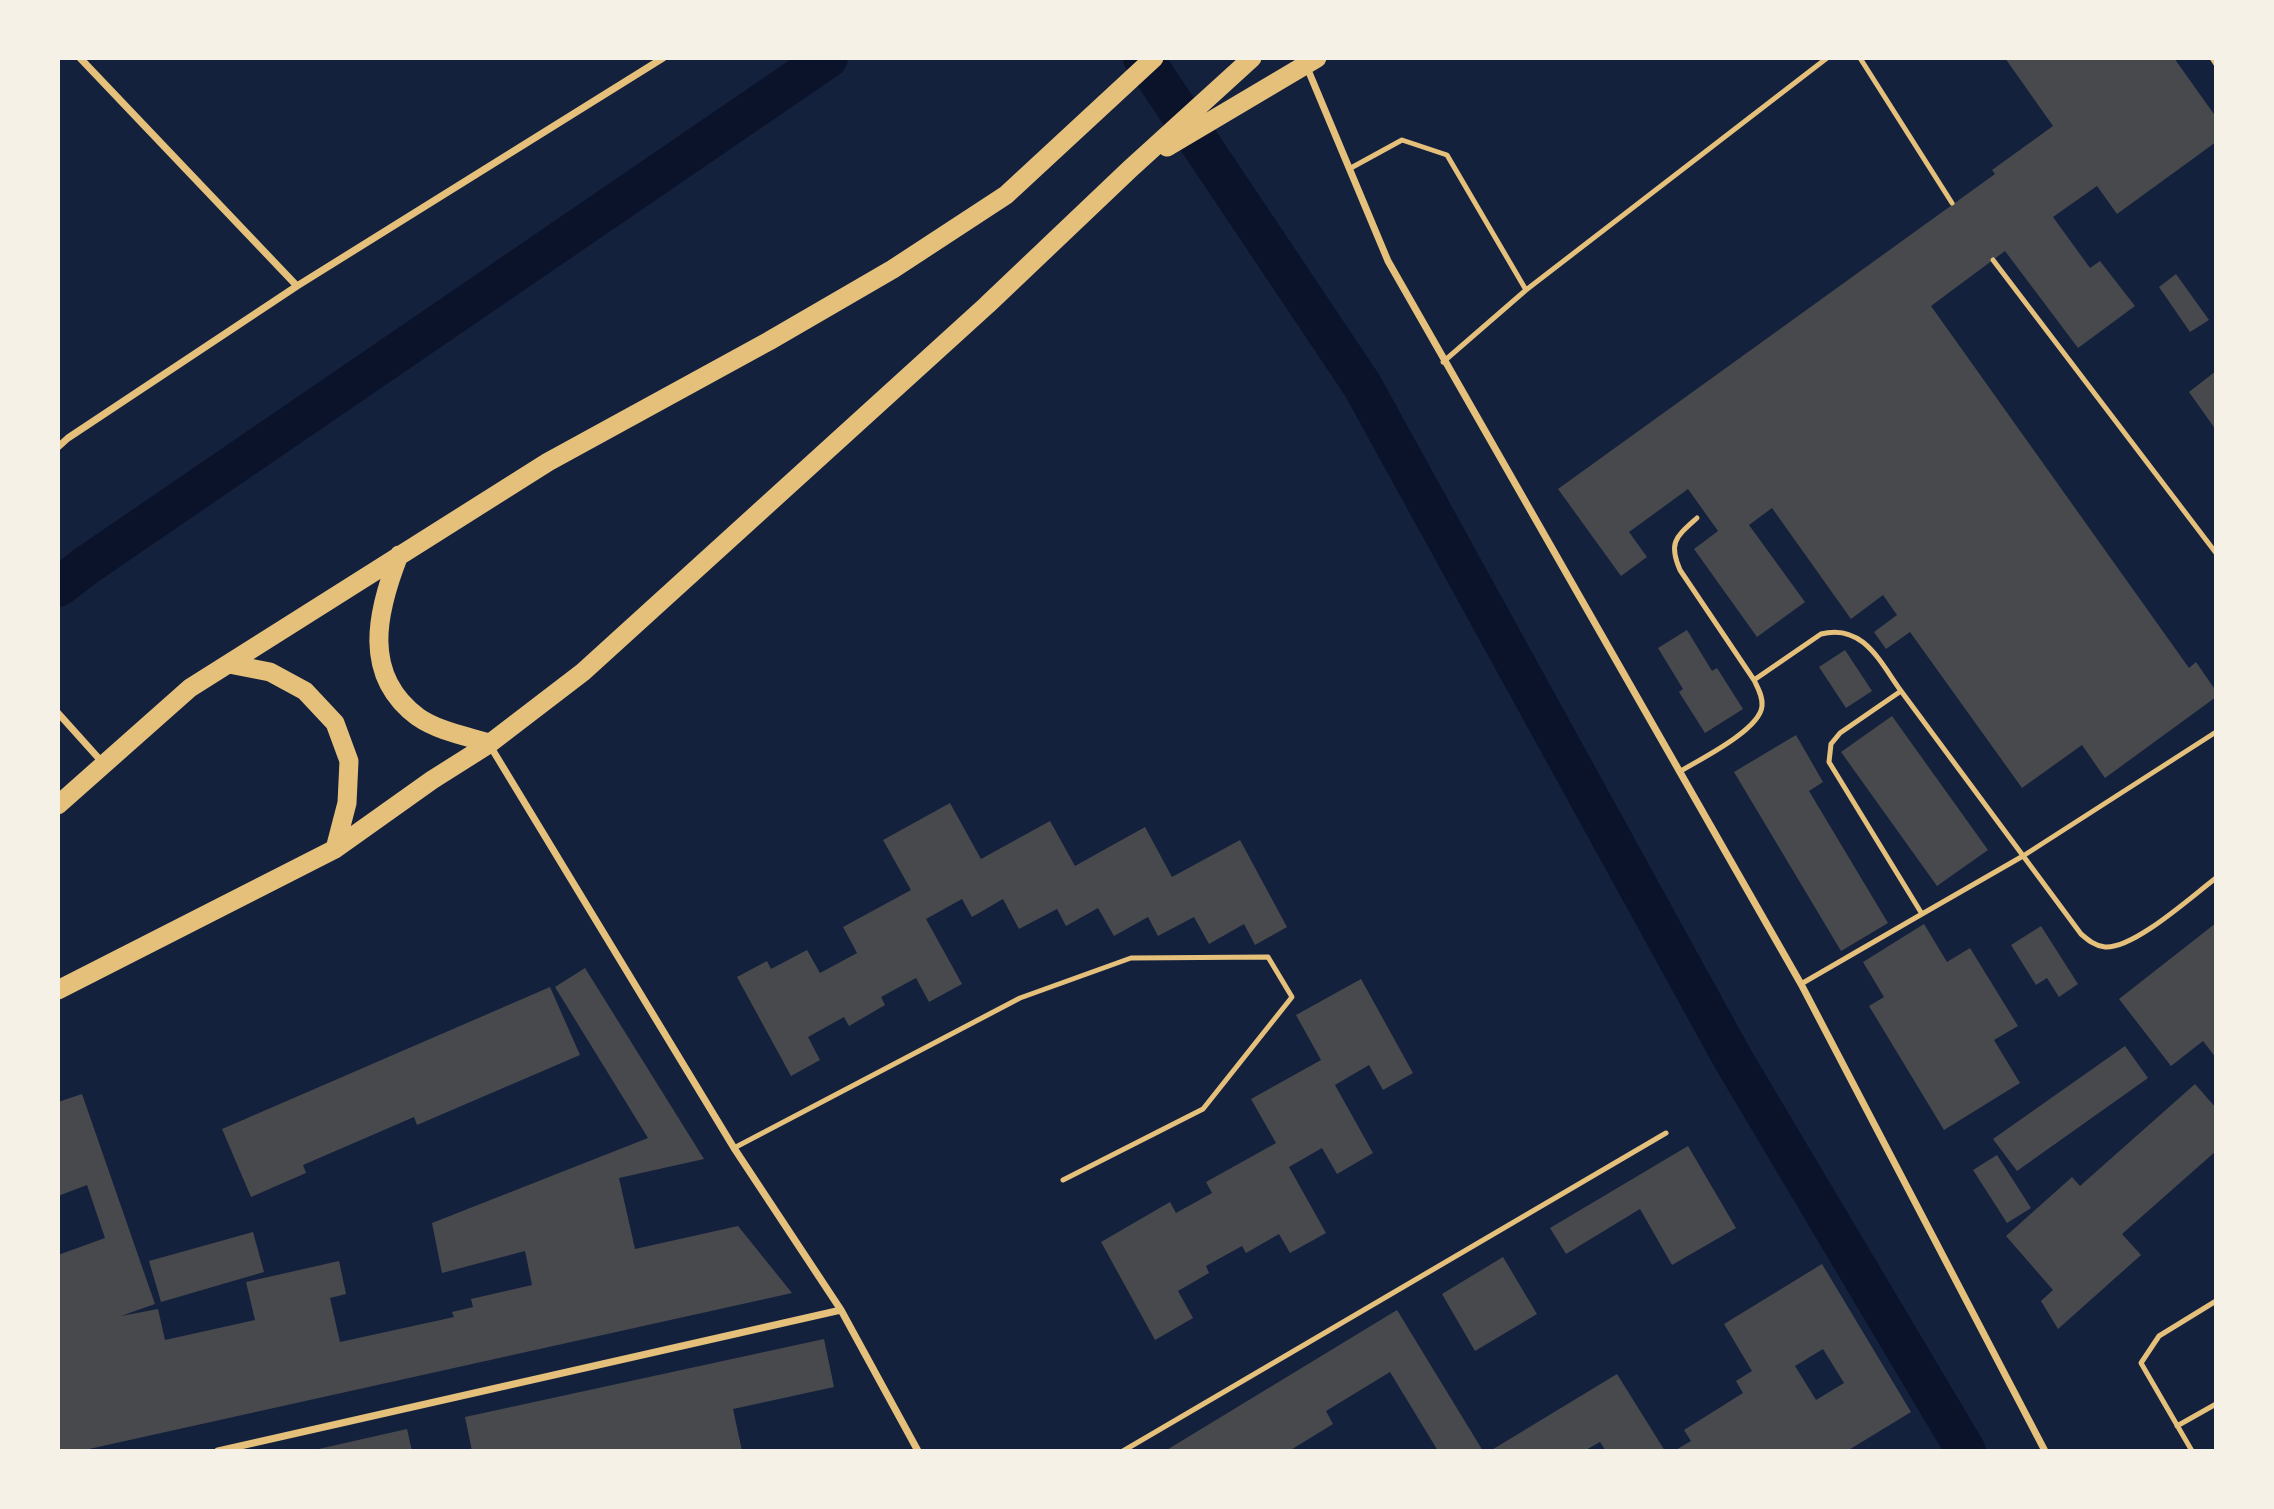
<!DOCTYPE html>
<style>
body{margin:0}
#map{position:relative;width:2274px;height:1509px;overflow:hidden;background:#14213d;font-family:Mulish,sans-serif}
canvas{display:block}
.frame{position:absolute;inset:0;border:60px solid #f6f1e7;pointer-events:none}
</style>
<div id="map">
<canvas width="2274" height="1509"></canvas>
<div class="frame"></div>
</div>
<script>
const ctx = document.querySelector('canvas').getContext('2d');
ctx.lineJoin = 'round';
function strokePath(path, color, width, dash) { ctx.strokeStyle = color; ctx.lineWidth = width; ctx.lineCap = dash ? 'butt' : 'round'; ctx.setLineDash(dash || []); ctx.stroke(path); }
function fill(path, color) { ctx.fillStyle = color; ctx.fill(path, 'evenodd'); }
const canal = new Path2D(`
 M1143 58 1362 385 1733 1059 1966 1451
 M58 587 87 565 828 58`);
const building = new Path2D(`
 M2005 58H2174L2216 117V142L2117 214 2097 186 2053 217 2090 268 2100 261 2135 306 2078 348 2005 251 1931 306 2189 668 2196 662 2216 691V697L2105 778 2082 745 2022 788 1910 632 1886 649 1874 632 1897 615 1883 595 1851 619 1772 508 1749 525 1805 602 1757 637 1694 549 1718 531 1688 489 1629 532 1647 557 1621 576 1558 489 1995 174 1992 170 2053 126Z
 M2176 274 2209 320 2190 332 2159 287Z
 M2216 371V430L2189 392Z
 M1687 630 1712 671 1717 668 1743 709 1705 733 1679 692 1683 689 1658 648Z
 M1845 650 1872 691 1846 708 1819 667Z
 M1892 716 1988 850 1937 886 1841 752Z
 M1796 735 1823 782 1809 791 1888 923 1841 951 1734 772Z
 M950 803 981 859 1050 821 1075 866 1145 827 1172 877 1240 840 1287 927 1255 945 1244 924 1209 944 1194 917 1158 936 1148 917 1114 936 1098 908 1066 926 1057 909 1019 929 1003 899 972 917 962 899 926 919 962 984 929 1002 916 978 881 997 885 1005 849 1026 844 1017 808 1037 820 1060 791 1076 737 977 767 961 771 969 807 950 820 973 857 953 843 927 911 890 883 840Z
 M2216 923V1058L2203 1041 2171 1066 2119 999Z
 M1924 924 1947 962 1970 948 2018 1026 1994 1040 2020 1083 1944 1130 1869 1006 1884 997 1863 962Z
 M2041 926 2078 984 2059 997 2047 978 2036 985 2011 945Z
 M585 968 704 1159 619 1178 635 1249 738 1226 792 1293 80 1451H58V1255L105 1238 87 1185 58 1196V1102L82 1094 155 1304 121 1316 158 1309 165 1340 255 1320 246 1282 339 1261 346 1294 330 1298 340 1342 454 1317 452 1312 473 1307 471 1299 532 1285 525 1251 442 1273 432 1223 648 1138 555 987Z
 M1361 979 1413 1073 1383 1090 1369 1065 1335 1085 1373 1153 1337 1174 1322 1148 1289 1167 1326 1233 1290 1253 1279 1234 1246 1253 1242 1246 1206 1266 1209 1273 1178 1291 1193 1318 1155 1340 1101 1242 1170 1202 1176 1213 1212 1193 1206 1182 1276 1143 1251 1099 1321 1060 1296 1015Z
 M550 987 580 1055 417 1125 414 1117 303 1165 306 1173 251 1197 222 1129Z
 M2125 1046 2148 1078 2017 1171 1993 1139Z
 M2195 1084 2216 1108V1151L2122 1234 2141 1255 2058 1329 2041 1301 2053 1290 2006 1236 2072 1177 2080 1186Z
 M1688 1146 1736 1228 1672 1265 1640 1209 1566 1254 1550 1228Z
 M1997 1155 2031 1208 2007 1223 1973 1170Z
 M253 1232 264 1272 161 1302 149 1261Z
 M1503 1257 1537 1314 1475 1351 1442 1294Z
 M1822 1264 1911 1412 1847 1451H1674L1691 1441 1684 1430 1743 1393 1736 1381 1752 1371 1724 1324ZM1823 1349 1844 1383 1816 1400 1795 1366Z
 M1397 1310 1483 1451H1438L1390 1372 1326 1411 1333 1424 1289 1451H1165Z
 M824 1339 834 1387 733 1409 742 1451H472L465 1417Z
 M1617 1374 1665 1451H1606L1600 1442 1584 1451H1490Z
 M407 1429 412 1451H314V1450Z`);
const service = new Path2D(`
 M1860 58 1952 203
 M2212 58 2216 64
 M1349 169 1402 140 1447 155 1526 290
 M1993 260 2216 553
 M1443 362 1526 290 1827 58
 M1754 680 1821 634C1863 623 1880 662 1901 691
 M1679 772C1699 760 1760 730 1762 706 1763 697 1758 688 1754 680L1680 570C1668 542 1676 537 1697 518
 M1922 914 2023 856 2216 732
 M1801 984 1922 914 1829 762 1831 744 1840 733 1901 691 2081 934C2088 940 2095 946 2105 947 2134 949 2192 896 2216 878
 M734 1148 1020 998 1131 958 1268 957 1292 997 1203 1109 1063 1180
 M2177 1426 2216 1404
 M1123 1451 1666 1133
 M2192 1451 2141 1363 2159 1336 2216 1301`);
const minor = new Path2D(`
 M80 58 297 286
 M1306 65 1388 261 1801 984 2045 1451
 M58 447 68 438 297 286 663 58
 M58 713 102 762
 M489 744 734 1148 841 1310 918 1451
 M218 1451 841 1310`);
const trunk = new Path2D(`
 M1167 147 1317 58
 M399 555C377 611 361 675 418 717 438 731 466 736 489 743
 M229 664 270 672 305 691 335 723 349 761 347 803 335 849
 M58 805 190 688 548 462 769 341 893 269 1006 195 1154 58
 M58 990 335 849 432 780 489 744 583 672 987 305 1130 169 1252 58`);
strokePath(canal, '#0b132b', 40);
fill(building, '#48494c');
strokePath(service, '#e5c07b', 5);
strokePath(minor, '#e5c07b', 7);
strokePath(trunk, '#e5c07b', 19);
</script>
